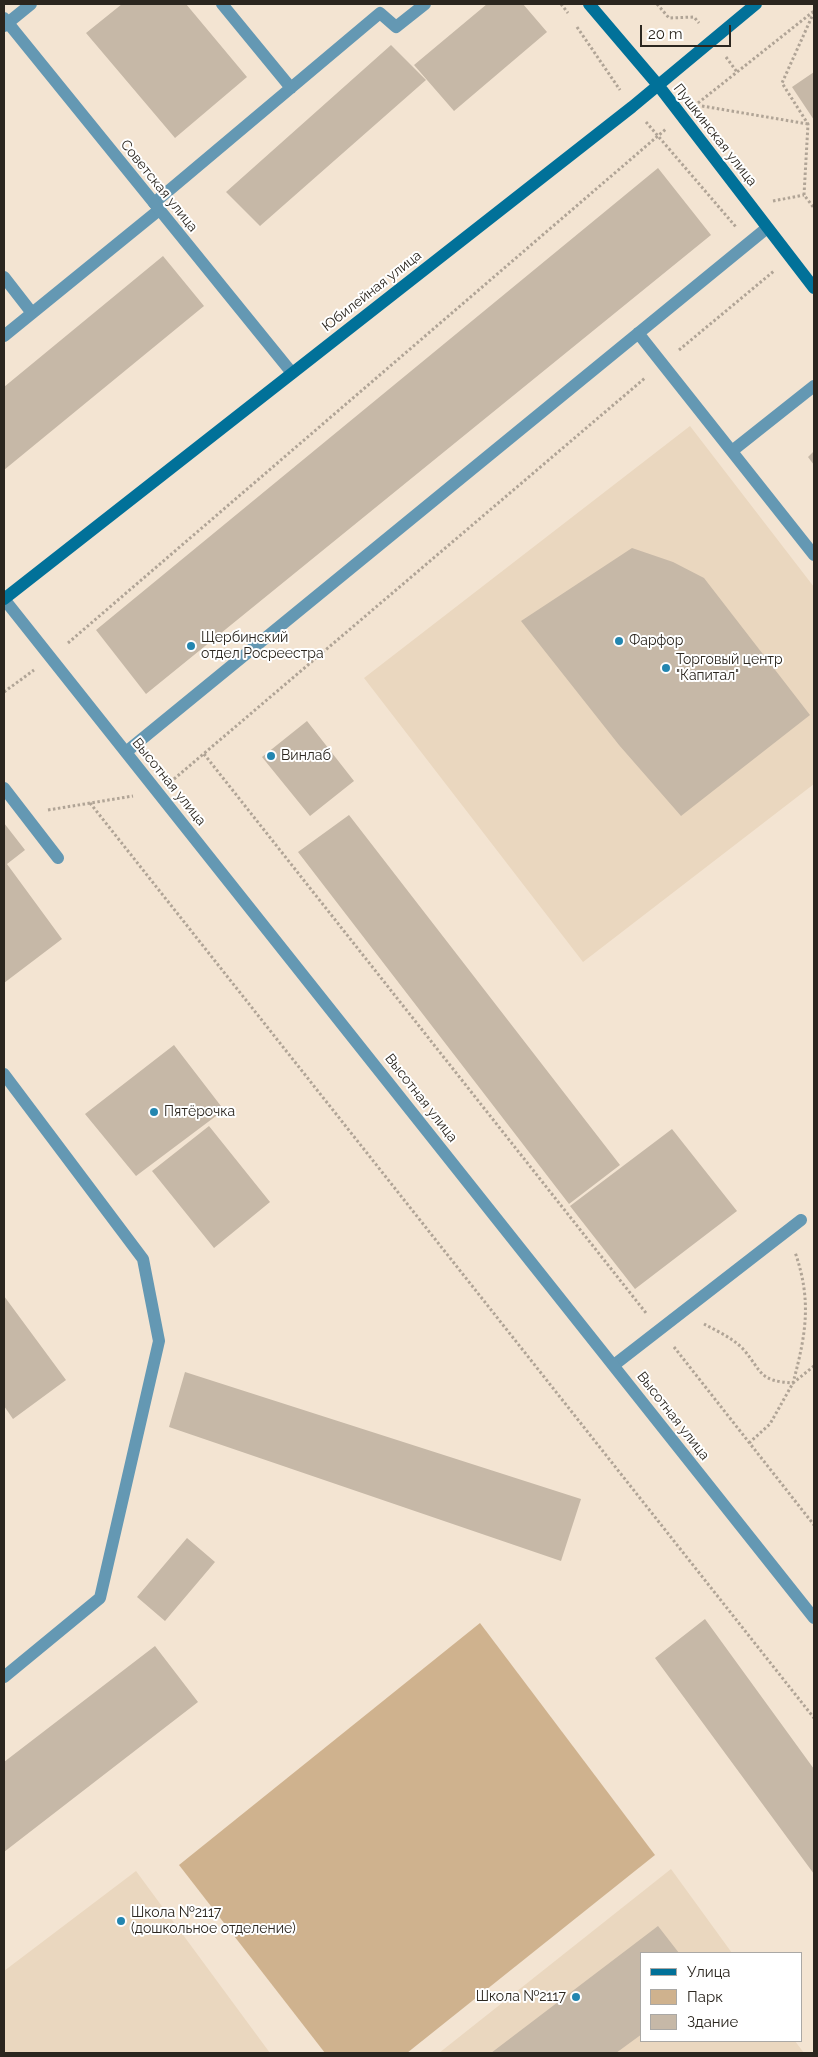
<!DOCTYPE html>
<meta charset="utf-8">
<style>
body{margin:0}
#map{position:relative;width:818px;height:2057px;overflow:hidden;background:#f3e4d2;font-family:Raleway,sans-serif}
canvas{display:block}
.frame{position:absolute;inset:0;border:5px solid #2b261f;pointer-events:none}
.legend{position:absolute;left:640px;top:1952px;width:162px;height:90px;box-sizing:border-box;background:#fff;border:1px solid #aaa8a5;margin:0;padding:6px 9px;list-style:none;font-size:15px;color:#2b261f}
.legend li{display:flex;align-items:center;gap:10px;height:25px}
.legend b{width:25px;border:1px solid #aaa8a5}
.scale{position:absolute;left:640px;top:25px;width:91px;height:22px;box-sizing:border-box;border:2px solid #2b261f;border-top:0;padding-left:6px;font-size:15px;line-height:18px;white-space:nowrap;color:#2b261f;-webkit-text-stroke:4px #fff;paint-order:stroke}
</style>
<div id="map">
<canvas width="818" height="2057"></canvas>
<div class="frame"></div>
<ul class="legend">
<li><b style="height:6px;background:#017199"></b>Улица</li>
<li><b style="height:14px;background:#cfb28e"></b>Парк</li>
<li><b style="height:14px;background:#c6b8a7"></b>Здание</li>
</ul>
<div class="scale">20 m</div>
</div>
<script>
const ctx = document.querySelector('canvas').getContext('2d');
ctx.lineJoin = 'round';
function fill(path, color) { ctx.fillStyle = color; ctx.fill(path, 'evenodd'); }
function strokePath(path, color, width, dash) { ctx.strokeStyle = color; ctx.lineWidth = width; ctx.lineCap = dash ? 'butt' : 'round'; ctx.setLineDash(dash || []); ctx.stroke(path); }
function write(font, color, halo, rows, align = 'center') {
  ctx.font = font + ' Raleway,sans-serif'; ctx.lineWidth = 4; ctx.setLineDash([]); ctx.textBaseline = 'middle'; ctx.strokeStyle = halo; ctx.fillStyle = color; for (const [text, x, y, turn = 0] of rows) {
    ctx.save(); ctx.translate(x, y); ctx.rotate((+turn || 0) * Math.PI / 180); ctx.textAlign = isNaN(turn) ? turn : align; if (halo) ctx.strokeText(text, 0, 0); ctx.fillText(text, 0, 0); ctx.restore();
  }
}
const built = new Path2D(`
 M690 426 814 587V784L583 962 364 678Z
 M671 1869 732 1953H642V2041H795L804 2053H439Z
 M136 1871 270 2053H4V1971Z`);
const green = new Path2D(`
 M480 1623 655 1855 407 2053H325L179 1865Z`);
const building = new Path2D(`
 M122 4H186L247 77 175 138 86 33Z
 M487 4H523L547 32 454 111 414 65Z
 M391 45 426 80 260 226 226 192Z
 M814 72V120L792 87Z
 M658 168 711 235 146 694 96 630Z
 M163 256 204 306 4 470V387Z
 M814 451V465L808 457Z
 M632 548 673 562 704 578 810 715 681 816 619 745 521 621Z
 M307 721 354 781 310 816 262 757Z
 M349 815 620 1165 569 1204 298 852Z
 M4 823 25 850 7 864 62 939 4 983Z
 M174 1045 224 1110 136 1176 85 1114Z
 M209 1126 270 1202 214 1248 152 1171Z
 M672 1129 737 1211 635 1289 570 1206Z
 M4 1296 66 1380 13 1419 4 1406Z
 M185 1372 581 1499 561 1561 169 1427Z
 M187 1538 215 1562 165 1621 137 1597Z
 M705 1619 814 1769V1874L655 1658Z
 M155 1646 198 1702 4 1852V1762Z
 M658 1926 679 1953H642V2034L616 2053H491Z`);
const path = new Path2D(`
 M561 4 568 13
 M657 4 669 18 694 17 699 23
 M814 12 782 83 808 124 804 195 814 208
 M577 27 620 90
 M726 57 737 72
 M698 103 814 11
 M702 106 808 124
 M646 122 736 227
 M773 201 804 195
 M679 350 774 271
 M68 643 666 129
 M4 692 34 670
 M204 754 646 1313
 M174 779 645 378
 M90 803 814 1718
 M48 810 133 796
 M704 1324C717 1331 733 1338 744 1350 763 1373 759 1381 793 1383 806 1334 812 1301 795 1252
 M674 1347 814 1525
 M749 1443 770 1424 793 1383 814 1366`);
const lane = new Path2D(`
 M222 4 291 88
 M4 26 31 4
 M154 203 380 13 396 27 425 4
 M4 277 32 313
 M638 333 814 555
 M4 336 159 210
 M732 451 814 386
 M126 752 767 228
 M4 788 58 858
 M4 1074 143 1259 159 1341 100 1598 4 1677
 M614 1365 801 1220`);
const street = new Path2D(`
 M4 18 292 373
 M4 599 814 1618`);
const secondary = new Path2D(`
 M589 4 658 85 814 288
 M4 599 632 107 756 4`);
const markers = [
 [619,641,5,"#2386b0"],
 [191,646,5,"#2386b0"],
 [666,668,5,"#2386b0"],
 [271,756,5,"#2386b0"],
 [154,1112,5,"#2386b0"],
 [121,1921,5,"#2386b0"],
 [576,1997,5,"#2386b0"]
];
const streetNames = [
 ["Пушкинская улица",715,135,52],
 ["Советская улица",159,186,51],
 ["Юбилейная улица",372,291,-38],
 ["Высотная улица",169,782,51],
 ["Высотная улица",421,1098,52],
 ["Высотная улица",673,1416,52]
];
const poiNames = [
 ["Щербинский",201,638],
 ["отдел Росреестра",201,654],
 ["Фарфор",629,641],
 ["Торговый центр",676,660],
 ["\"Капитал\"",676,676],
 ["Винлаб",281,756],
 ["Пятёрочка",164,1112],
 ["Школа №2117",131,1913],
 ["(дошкольное отделение)",131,1929],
 ["Школа №2117",566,1997,"right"]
];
fill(built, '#ead7bf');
fill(green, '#cfb28e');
fill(building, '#c6b8a7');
strokePath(path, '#b0a496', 3, [2.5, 2.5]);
strokePath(lane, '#6498b3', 12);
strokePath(street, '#6498b3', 12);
strokePath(secondary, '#017199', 12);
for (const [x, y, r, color] of markers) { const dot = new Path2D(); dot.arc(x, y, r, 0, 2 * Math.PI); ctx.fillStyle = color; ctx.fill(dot); strokePath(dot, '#fff', 2); }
write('14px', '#2b261f', '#fff', streetNames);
write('14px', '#2b261f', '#fff', poiNames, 'left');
</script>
